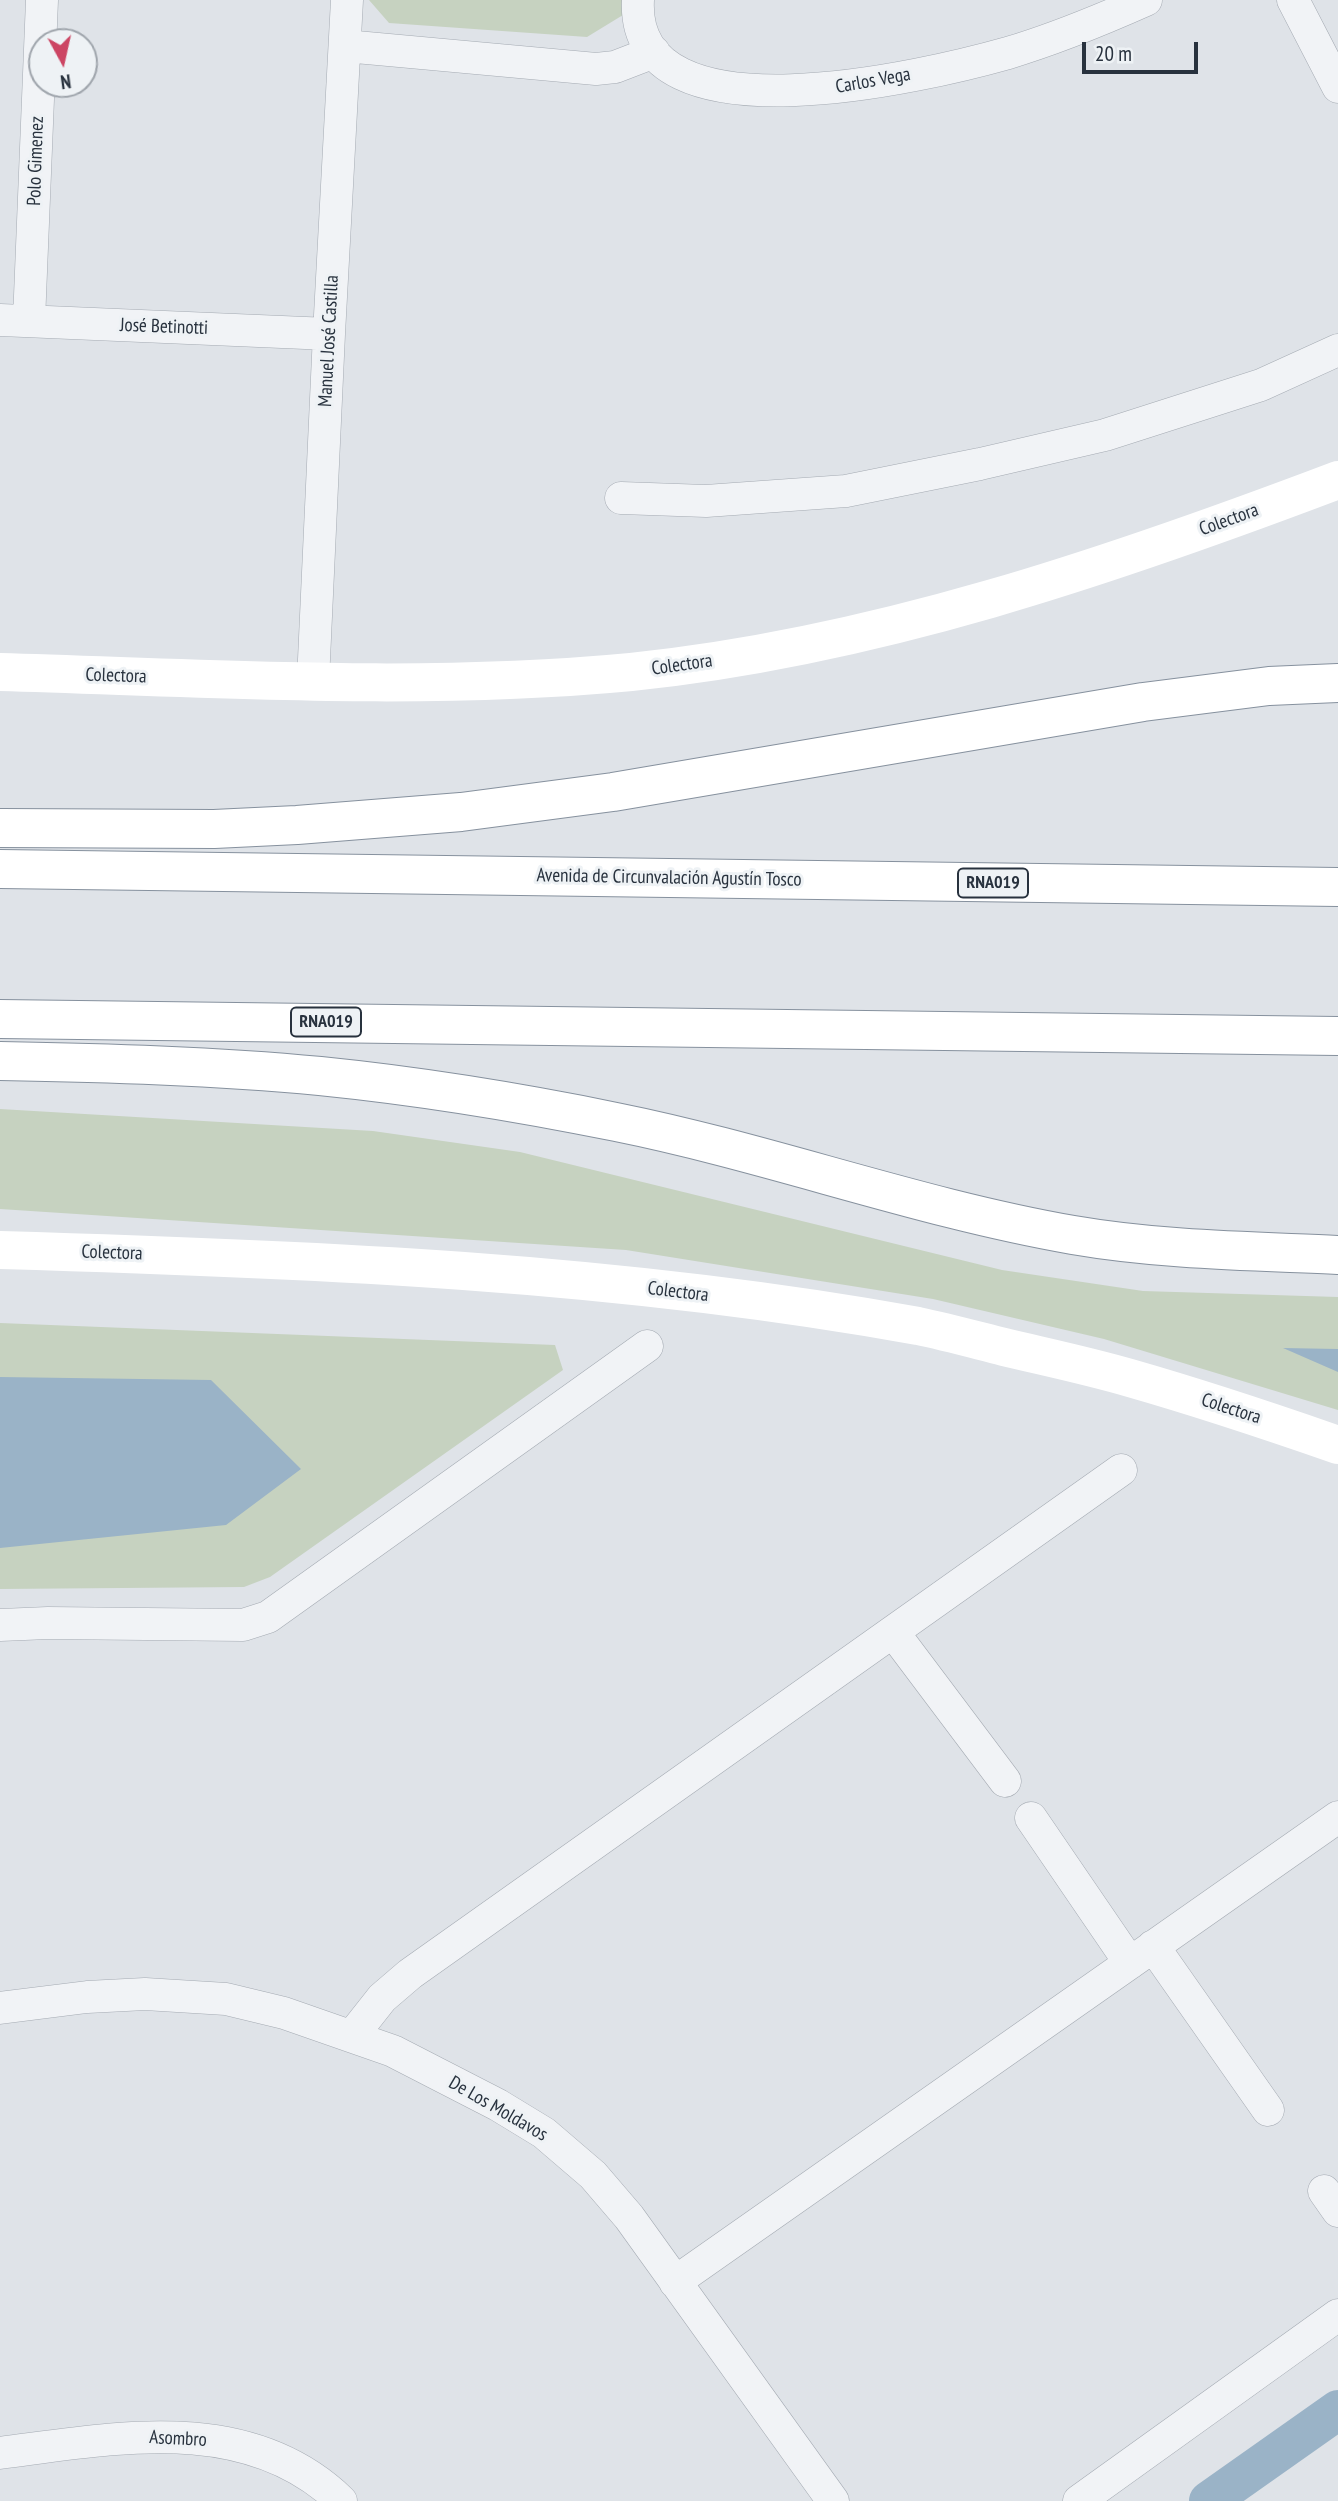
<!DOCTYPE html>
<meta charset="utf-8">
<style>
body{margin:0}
#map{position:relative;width:1338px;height:2501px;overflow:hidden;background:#dfe3e8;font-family:"PT Sans Narrow",sans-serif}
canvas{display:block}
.north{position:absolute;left:28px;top:28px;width:70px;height:70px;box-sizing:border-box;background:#eef2f5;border:2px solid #9fa5ac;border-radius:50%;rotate:172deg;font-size:19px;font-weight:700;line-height:28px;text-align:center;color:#28323e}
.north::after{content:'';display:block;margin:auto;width:24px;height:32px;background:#cc4563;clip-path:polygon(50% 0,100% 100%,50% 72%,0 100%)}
.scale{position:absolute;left:1082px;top:42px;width:116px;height:32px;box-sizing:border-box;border:4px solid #28323e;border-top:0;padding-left:9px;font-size:21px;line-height:24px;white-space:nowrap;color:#28323e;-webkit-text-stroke:5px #eef2f5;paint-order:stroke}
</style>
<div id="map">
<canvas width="1338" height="2501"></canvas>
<div class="north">N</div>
<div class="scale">20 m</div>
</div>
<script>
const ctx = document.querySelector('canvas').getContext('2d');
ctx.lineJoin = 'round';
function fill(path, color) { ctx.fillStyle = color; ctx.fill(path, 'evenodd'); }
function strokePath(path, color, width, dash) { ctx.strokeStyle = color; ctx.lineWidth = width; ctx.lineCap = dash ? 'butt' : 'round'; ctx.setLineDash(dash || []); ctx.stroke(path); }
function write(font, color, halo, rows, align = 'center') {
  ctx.font = font + ' "PT Sans Narrow",sans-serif'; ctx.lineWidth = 6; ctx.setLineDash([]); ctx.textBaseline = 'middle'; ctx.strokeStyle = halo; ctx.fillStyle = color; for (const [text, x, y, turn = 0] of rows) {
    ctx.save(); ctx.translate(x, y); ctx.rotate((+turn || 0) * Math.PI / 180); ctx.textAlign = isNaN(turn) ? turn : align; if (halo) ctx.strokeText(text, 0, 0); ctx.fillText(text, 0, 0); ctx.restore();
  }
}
const green = new Path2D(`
 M369 0H624L623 15 587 37 389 23Z
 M0 1109 373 1131 520 1152 1002 1270 1143 1291 1338 1297V1410L1104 1339 933 1299 626 1250 0 1209Z
 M0 1323 555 1345 563 1370 270 1577 244 1587 0 1589Z`);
const water = new Path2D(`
 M1283 1348 1338 1349V1372Z
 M0 1377 211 1380 301 1469 226 1525 0 1548Z`);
const canal = new Path2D(`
 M1209 2501 1338 2410`);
const street = new Path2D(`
 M638 0C630 148 930 75 1008 53 1055 39 1101 20 1146 0
 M1293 0 1338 87
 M345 46 596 69 615 67 654 52
 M0 320 329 334
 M29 321 42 0
 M621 498 706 501 846 491 980 464 1105 435 1261 385 1338 350
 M313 681 329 334 347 0
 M0 1625 48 1623 243 1625 268 1617 647 1346
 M893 1632 1005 1781
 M1031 1818 1130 1963
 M1153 1946 1268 2110
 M0 2008 87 1997 145 1994 226 1999 284 2013 393 2051 498 2105 544 2133 593 2175 629 2217 833 2501
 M352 2036 382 1998 410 1974 1121 1470
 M1324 2191 1338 2211
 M675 2282 1338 1817
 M0 2453C116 2438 248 2411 341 2501
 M1079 2501 1338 2315`);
const secondary = new Path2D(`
 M0 672C210 678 421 692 631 672 874 647 1111 566 1338 480
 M0 1250C307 1259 615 1271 918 1326 947 1332 976 1340 1004 1347 1046 1357 1089 1366 1130 1378 1200 1398 1269 1421 1338 1445`);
const highway = new Path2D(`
 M0 828 214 829 297 825 461 812 613 792 1143 702 1269 686 1338 683
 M0 869 1338 887
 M0 1019 1338 1036
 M0 1061C107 1063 214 1066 320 1076 419 1086 518 1102 616 1122 770 1153 918 1208 1073 1235 1160 1250 1250 1251 1338 1255`);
const shields = [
 [993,883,70],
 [326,1022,70]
];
const shieldNames = [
 ["RNA019",993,883],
 ["RNA019",326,1022]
];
const streetNames = [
 ["Carlos Vega",873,81,-10],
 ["Polo Gimenez",36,161,-88],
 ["José Betinotti",164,327,2],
 ["Manuel José Castilla",329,341,-87],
 ["Colectora",1229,520,-20],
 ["Colectora",682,665,-8],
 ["Colectora",116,676,2],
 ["Avenida de Circunvalación Agustín Tosco",669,878,1],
 ["Colectora",112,1253,2],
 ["Colectora",678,1292,7],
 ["Colectora",1231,1409,18],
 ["De Los Moldavos",498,2109,30],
 ["Asombro",178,2439,3]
];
fill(green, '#c6d2c0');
fill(water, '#9ab3c7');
strokePath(canal, '#9ab3c7', 40);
strokePath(street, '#a4aab2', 33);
strokePath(highway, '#86919e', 40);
strokePath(street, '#f1f3f6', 32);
strokePath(secondary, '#fff', 38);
strokePath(highway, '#fff', 38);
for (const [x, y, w] of shields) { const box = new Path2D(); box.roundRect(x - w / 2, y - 14.5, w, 29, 5); ctx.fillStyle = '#eef2f5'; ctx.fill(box); strokePath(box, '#28323e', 2); }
write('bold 18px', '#28323e', null, shieldNames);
write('19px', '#28323e', '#eef2f5', streetNames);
</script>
